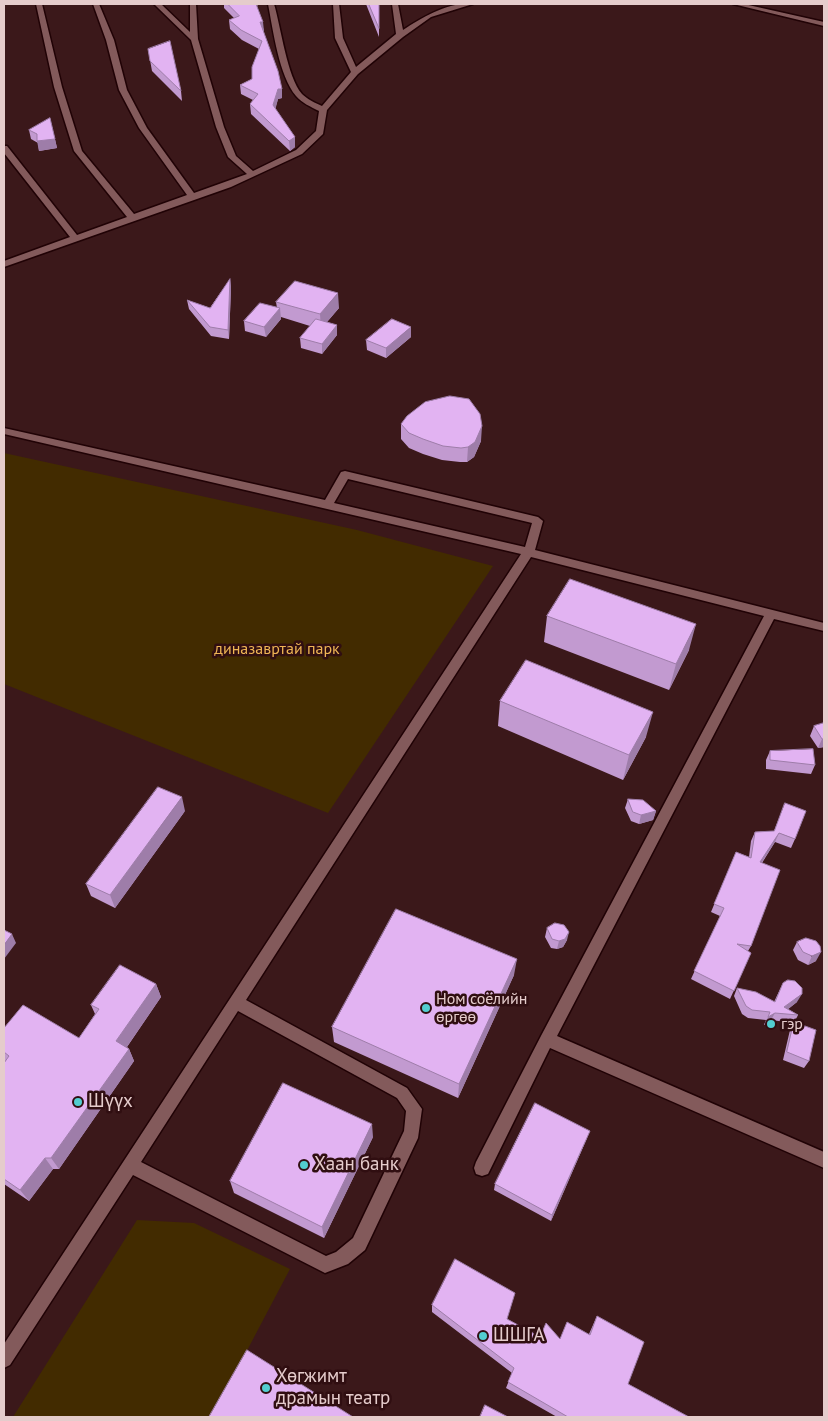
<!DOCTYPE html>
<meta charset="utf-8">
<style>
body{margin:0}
#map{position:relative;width:828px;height:1421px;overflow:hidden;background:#3b181a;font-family:"PT Sans",sans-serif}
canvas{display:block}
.frame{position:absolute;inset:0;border:5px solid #e5cccc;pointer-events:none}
</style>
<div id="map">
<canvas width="828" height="1421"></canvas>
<div class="frame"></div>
</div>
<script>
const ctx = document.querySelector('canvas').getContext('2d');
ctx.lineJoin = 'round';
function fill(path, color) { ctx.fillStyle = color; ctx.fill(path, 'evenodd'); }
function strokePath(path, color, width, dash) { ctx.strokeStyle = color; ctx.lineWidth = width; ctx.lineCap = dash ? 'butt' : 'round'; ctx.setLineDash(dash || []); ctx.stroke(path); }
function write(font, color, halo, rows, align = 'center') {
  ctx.font = font + ' "PT Sans",sans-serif'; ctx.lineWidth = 5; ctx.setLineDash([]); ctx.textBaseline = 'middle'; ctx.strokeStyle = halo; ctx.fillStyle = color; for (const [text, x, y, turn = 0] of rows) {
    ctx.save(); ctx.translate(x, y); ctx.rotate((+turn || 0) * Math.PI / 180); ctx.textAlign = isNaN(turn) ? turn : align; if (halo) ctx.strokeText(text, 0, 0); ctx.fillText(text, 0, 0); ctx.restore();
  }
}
const green = new Path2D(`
 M4 453 357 530 493 566 328 813 4 684Z
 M137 1220 194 1223 290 1269 212 1417H13Z`);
const minor = new Path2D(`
 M36 4H42L62 87 82 151 134 214 187 195 139 128 119 90 106 40 93 4H99L114 40 127 90 147 128 194 193 247 174 228 157 216 127 191 40 154 4H161L190 32V4H196L198 39 224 127 236 156 253 171 296 150 316 131 319 111C311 107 302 103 296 96 279 76 273 30 268 4H274C281 27 287 77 302 94 307 99 315 103 322 106L351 72 335 38 333 4H339L343 38 356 67 396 34 392 4H398L403 30C423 17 448 2 473 4L431 17 403 37 358 74 327 110 323 134 302 154 231 187 4 267V261L70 237 4 153V146H7L77 235 127 217 74 151 54 87Z
 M733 4H744L824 22V26Z
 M4 428 325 500 341 472 345 471 538 517 543 521 535 550 824 623V631L774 619 557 1036 824 1152V1168L550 1048 488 1174 482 1176 476 1174 474 1168 476 1162 542 1034 764 616 531 557 246 1000 407 1088 422 1109 418 1138 365 1250 348 1264 325 1273 133 1175 10 1365 4 1368V1344L521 554 4 434ZM348 479 532 523 525 547 334 503ZM238 1011 397 1098 406 1111 404 1131 353 1238 336 1252 326 1256 141 1162Z`);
const wall = new Path2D(`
 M224 4H258L257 7 264 31H263L282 98 278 99 275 109 295 137V147L290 151 251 114 250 104 253 100 241 94 240 85 252 79 259 49 242 40 230 29 229 20 234 18 224 8Z
 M366 4H379V37Z
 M148 49 181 91 182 101 152 71Z
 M50 118 57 148 39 151 38 143 31 139 29 130Z
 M230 279 231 288 229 339 211 336 189 309 187 300 210 308Z
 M276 302 339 308 327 322 337 325V335L322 354 301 348 300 338 310 326 281 317V319L266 337 245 331 244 321 277 308Z
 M411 337 386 358 367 350 366 340Z
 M401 424 481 441 474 457 467 462H460L442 460 423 454 409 448 401 439Z
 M547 616 689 650 669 690 544 642Z
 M500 701 646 737 623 780 498 726Z
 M824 723V747L818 748 810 736 814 726Z
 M770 751 815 765 811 774 766 769V760Z
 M628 799 656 811 653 820 639 824 631 821 625 808Z
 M185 811 115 908 91 896 86 884Z
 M774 831 795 839 791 848 775 842 762 863 751 946 748 951 751 953 730 999 691 979 720 916 711 912 736 852 749 857 751 841 755 832Z
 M547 928 567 940 563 947 557 949 551 948 545 937Z
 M797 942 816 961 808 965 798 960 793 950Z
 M514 975 458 1098 334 1042 332 1027Z
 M783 983 797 1002 788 1009 798 1015 794 1023 771 1020 764 1025 766 1020 748 1018 742 1014 734 996 737 988 774 1002Z
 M156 984 161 997 127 1047 129 1049 134 1061 59 1169H53L29 1201 4 1184V1063L5 1061 4 1060V1028L79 1038 95 1014 91 1005Z
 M794 1022 809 1061 804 1068 783 1060 790 1030Z
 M373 1137 324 1238 234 1193 230 1181Z
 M587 1138 551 1221 494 1190 495 1184Z
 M432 1305 507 1319 540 1337 560 1339 589 1334 597 1316 628 1384 689 1417H557L506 1388 512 1373 432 1312Z`);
const shadedWall = new Path2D(`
 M260 22H263L264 31 260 32Z
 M278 89H282V98L278 99 274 115 273 105Z
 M295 137V147L290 151 289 141Z
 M55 139 57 148 39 151 37 141Z
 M230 279 231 288 229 339 228 330Z
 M338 293 339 308 321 329 320 314Z
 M280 308 281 319 266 337 264 327Z
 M337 325V335L322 354V344Z
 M411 327V337L386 358V348Z
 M482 426 481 441 474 457 467 462 468 447Z
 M696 624 689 650 669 690 676 664Z
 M653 712 646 737 623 780 629 755Z
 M822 739H824V747L818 748Z
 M182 797 185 811 115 908 110 895Z
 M656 811 653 820 639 824 641 815Z
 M779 833 775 842 756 871 760 862Z
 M569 932 567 940 563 947 557 949 559 941Z
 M12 934 16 943 4 959V945Z
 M821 952 816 961 808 965 812 956Z
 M517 959 514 975 458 1098 459 1084Z
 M156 984 161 997 122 1054 116 1041Z
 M802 994 797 1002 782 1014 784 1007Z
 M775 1013 771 1020 764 1025 768 1017Z
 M129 1049 134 1061 59 1169 51 1158Z
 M372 1124 373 1137 324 1238 322 1227Z
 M590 1131 587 1138 551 1221 552 1215Z
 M45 1158 53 1169 29 1201 20 1190Z`);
const building = new Path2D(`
 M228 4H256L263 22H260L278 71 282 89H278L273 105 295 137 289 141 250 104 258 94 240 85 252 79V67L262 41 241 30 229 20 239 16Z
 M369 4H379V28Z
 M170 41 181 91 150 61 148 49Z
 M50 118 55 139 37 141V134L29 130Z
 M230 279 228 330 210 327 187 300 210 308Z
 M295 281 338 293 320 314 276 302Z
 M260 303 280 308 264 327 244 321Z
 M316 319 337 325 322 344 300 338Z
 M392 319 411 327 386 348 366 340Z
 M450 396 469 399 480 414 482 426 475 442 468 447 461 448 443 446 423 439 409 433 401 424 407 416 425 402Z
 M570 579 696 624 676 664 547 616Z
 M526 660 653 712 629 755 500 701Z
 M824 723V739H822L814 726Z
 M813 749 815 765 770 760V751Z
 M158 787 182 797 110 895 86 884Z
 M628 799 643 800 656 811 641 815 633 812Z
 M785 803 806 811 795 839 779 833 760 862 780 870 751 946 737 944 751 953 734 991 694 971 724 908 714 904 736 852 751 858 755 832 774 831Z
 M396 909 517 959 459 1084 332 1027Z
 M555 923 564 925 569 932 565 939 559 941 552 939 547 928Z
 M4 930 12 934 4 945Z
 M806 938 816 941 820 946 821 952 812 956 803 952 797 942Z
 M120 965 156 984 116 1041 129 1049 51 1158H45L20 1190 4 1179V1063L9 1056 4 1052V1028L23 1005 79 1038 99 1009 91 1005Z
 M788 980 795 981 802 988V994L784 1007 798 1015 775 1013 768 1017 770 1012 752 1010 746 1006 737 988 756 992 775 1002 783 983Z
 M794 1022 816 1030 809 1061 787 1052Z
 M283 1083 372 1124 322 1227 230 1181Z
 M535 1103 590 1131 552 1215 495 1184Z
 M455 1259 515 1293 507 1319 540 1337 546 1323 560 1339 567 1322 590 1335 597 1316 644 1342 628 1384 689 1417H568L508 1382 514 1368 432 1305Z
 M247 1350 353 1417H209Z
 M485 1405 508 1417H480Z`);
const markers = [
 [426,1008,5,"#52cdd0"],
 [771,1024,5,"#52cdd0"],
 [78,1102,5,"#52cdd0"],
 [304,1165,5,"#52cdd0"],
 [483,1336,5,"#52cdd0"],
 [266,1388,5,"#52cdd0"]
];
const parkNames = [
 ["диназавртай парк",277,649]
];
const poiNames = [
 ["Ном соёлийн",436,999],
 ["өргөө",436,1017],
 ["гэр",781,1024]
];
const nearPoinames = [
 ["Шүүх",88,1102],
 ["Хаан банк",314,1165],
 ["ШШГА",493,1336],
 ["Хөгжимт",276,1377],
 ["драмын театр",276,1399]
];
fill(green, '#422b00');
strokePath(minor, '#200205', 3);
fill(minor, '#835a5b');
fill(wall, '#c29ad0');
fill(shadedWall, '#9e7da9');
fill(building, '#e2b3f2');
strokePath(building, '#9e7da9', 1);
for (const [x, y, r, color] of markers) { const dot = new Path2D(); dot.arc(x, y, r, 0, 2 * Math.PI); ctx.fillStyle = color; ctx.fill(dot); strokePath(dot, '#300e11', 2); }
write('16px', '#efb555', '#300e11', parkNames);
write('16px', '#e5cccc', '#300e11', poiNames, 'left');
write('19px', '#e5cccc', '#300e11', nearPoinames, 'left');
</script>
